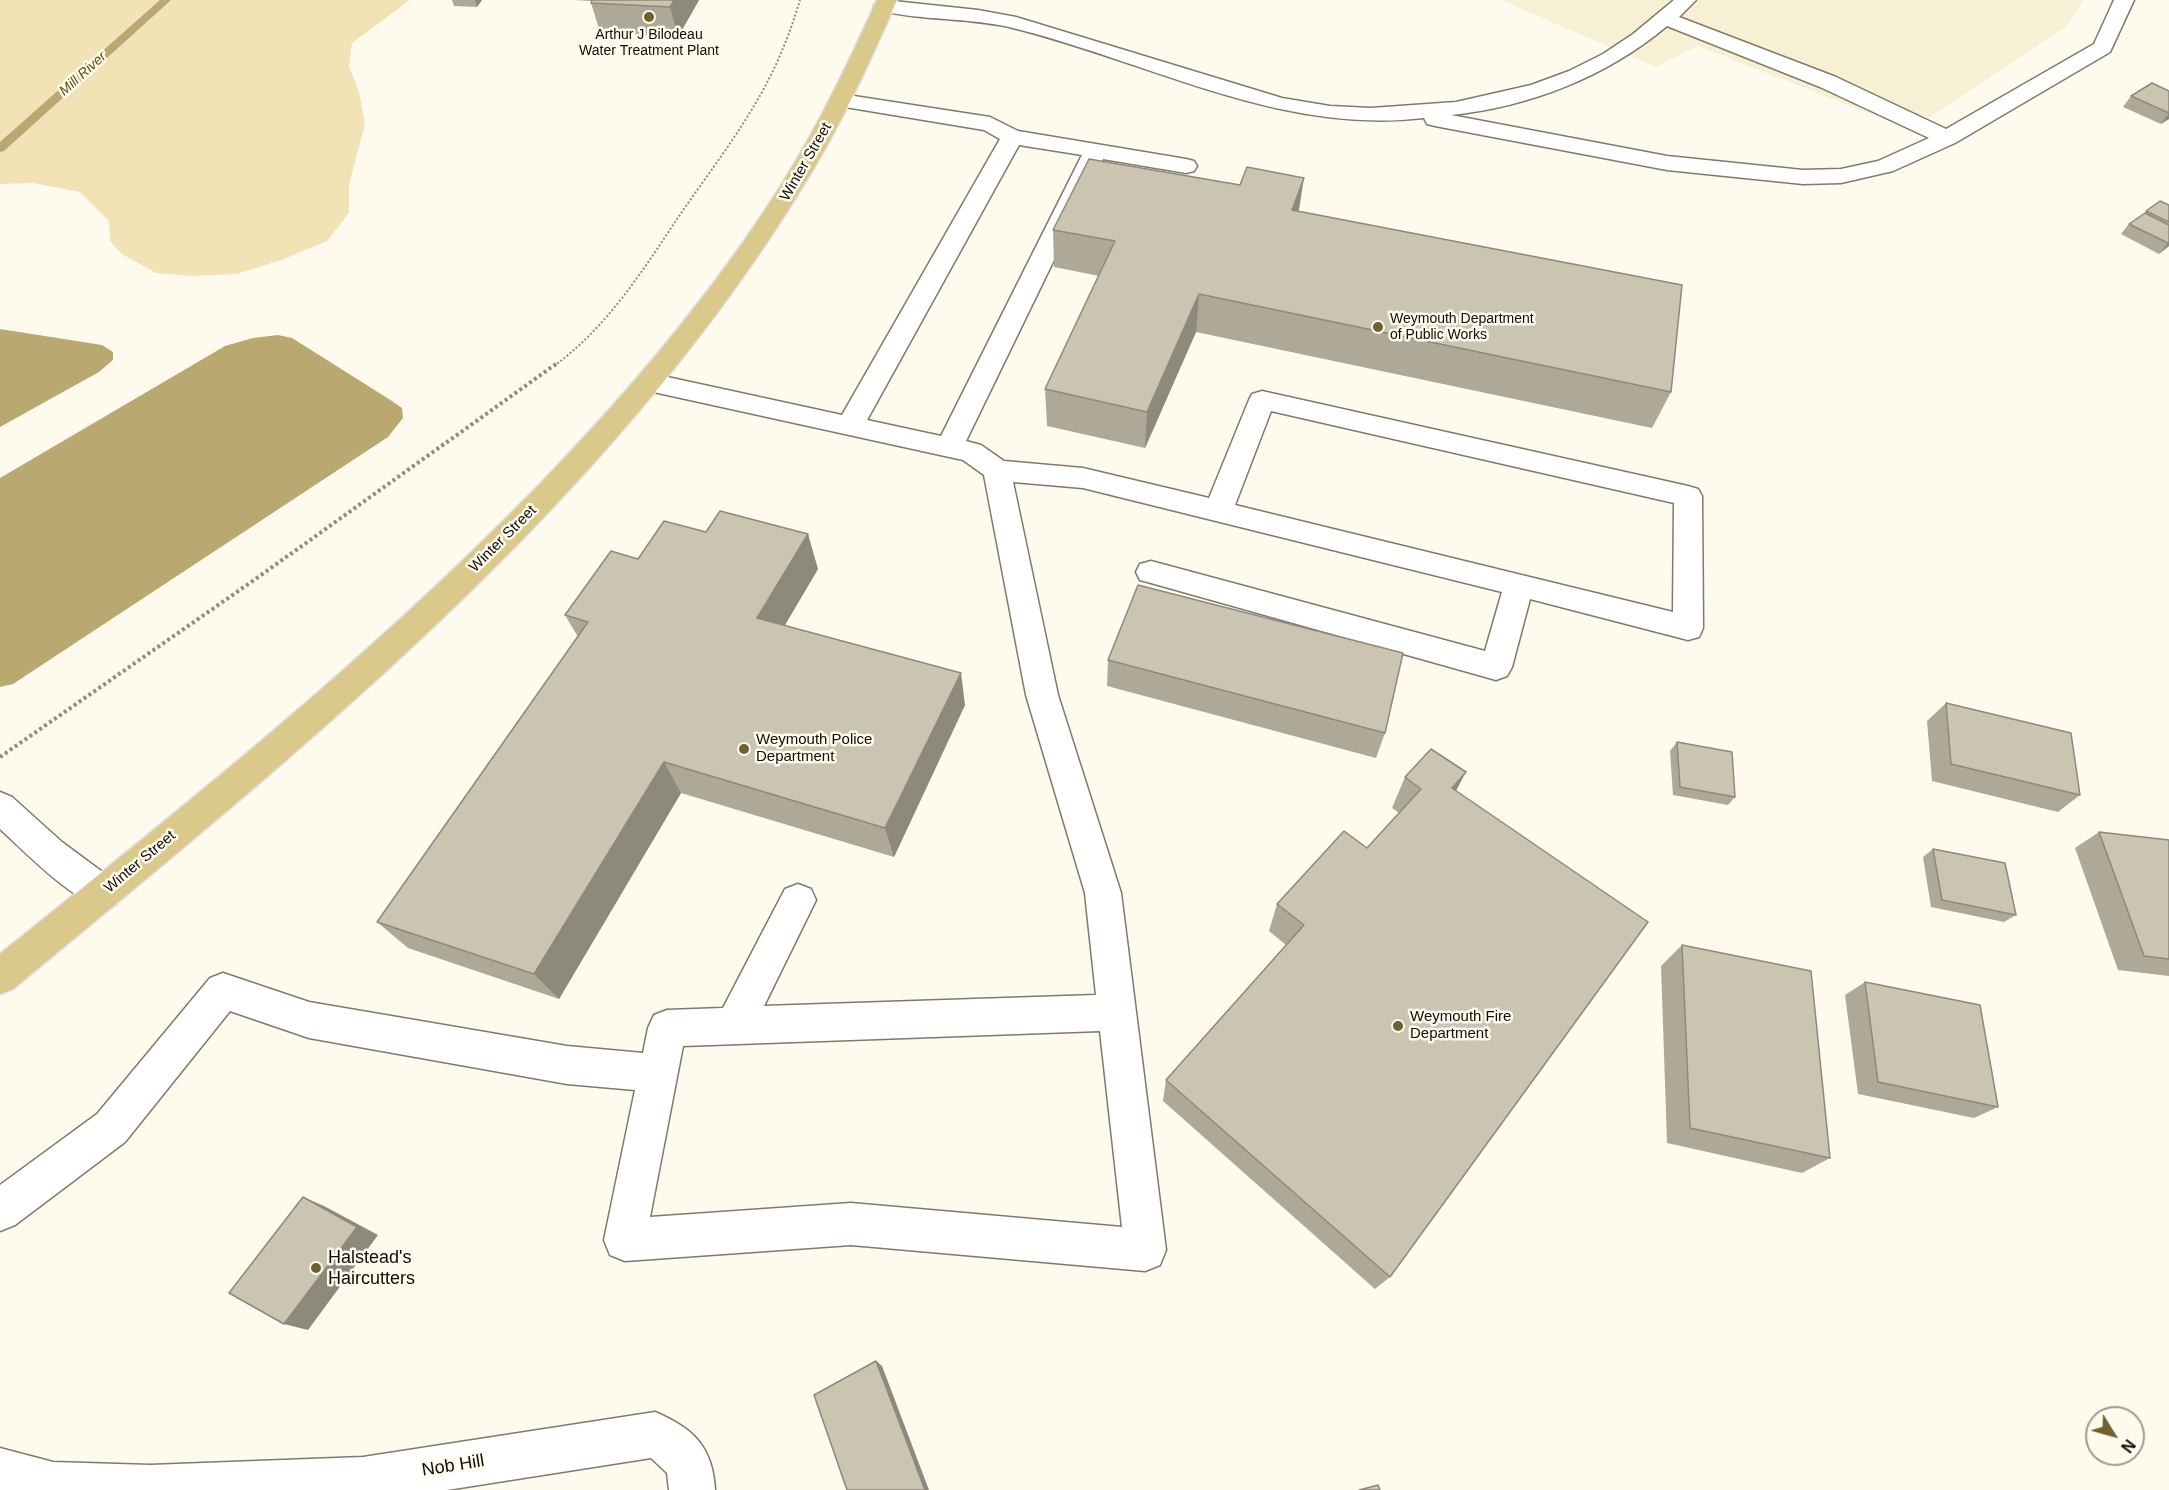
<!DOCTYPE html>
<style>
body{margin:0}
#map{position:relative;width:2169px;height:1490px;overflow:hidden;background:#fefbee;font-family:Helvetica,sans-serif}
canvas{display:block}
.north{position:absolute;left:2085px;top:1406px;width:60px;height:60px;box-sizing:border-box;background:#fefbee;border:2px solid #9e9b91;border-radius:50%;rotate:127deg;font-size:16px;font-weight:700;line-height:24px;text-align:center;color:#0f0c06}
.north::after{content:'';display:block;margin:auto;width:21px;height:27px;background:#6f602e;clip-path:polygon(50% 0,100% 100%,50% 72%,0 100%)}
</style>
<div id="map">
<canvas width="2169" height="1490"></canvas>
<div class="north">N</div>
</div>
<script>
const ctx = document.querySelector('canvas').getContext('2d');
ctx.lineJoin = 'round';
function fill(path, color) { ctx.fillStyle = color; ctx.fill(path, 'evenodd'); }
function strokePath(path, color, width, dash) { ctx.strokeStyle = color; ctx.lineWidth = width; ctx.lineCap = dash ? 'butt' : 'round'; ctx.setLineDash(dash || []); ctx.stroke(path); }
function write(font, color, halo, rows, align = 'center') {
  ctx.font = font + ' Helvetica,sans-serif'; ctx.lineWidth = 5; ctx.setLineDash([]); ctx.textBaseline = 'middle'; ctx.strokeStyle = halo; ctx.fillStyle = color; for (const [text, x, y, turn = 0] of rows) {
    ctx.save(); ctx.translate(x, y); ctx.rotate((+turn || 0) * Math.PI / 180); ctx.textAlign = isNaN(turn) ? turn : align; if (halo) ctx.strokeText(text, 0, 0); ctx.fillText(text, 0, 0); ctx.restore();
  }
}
const built = new Path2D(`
 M1501 0H2083L2066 27 1911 130 1698 46 1656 67Z`);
const green = new Path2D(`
 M0 0H410L352 43 349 66 359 92 365 124 349 185V213L327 241 284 259 237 274 191 276 156 273 122 254 110 241 109 221 80 192 33 183 0 184Z`);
const water = new Path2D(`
 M0 329 102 345 113 352V360L99 372 0 427Z
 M278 335 292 338 392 401 402 408 403 418 388 437 13 684 0 687V478L225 346 253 338Z`);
const stream = new Path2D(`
 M160 0H171L4 151 0 152V142Z`);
const pathFar1 = new Path2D(`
 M554 366C606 328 642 272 677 219 714 165 759 109 783 48 790 32 795 16 800 0`);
const path = new Path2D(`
 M0 757 257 578 556 364`);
const minor = new Path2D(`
 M884 0 978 10 1016 17 1282 98 1330 106 1371 108 1456 102 1531 85 1569 71 1603 54 1633 34 1674 0H1696L1679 17 1836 77 1946 129 2094 44 2114 0H2134L2110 52 1955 143 1893 171 1841 183 1803 184 1667 170 1435 126 1427 124 1424 118C1280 135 1150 62 1013 28 968 17 921 21 877 10L874 6 877 2ZM1667 26 1820 87 1929 138 1878 161 1841 169 1803 170 1667 156 1451 115C1529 107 1606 77 1667 26Z
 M841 94 990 117 1018 131 1186 159 1194 161 1197 166 1194 171 1186 173 1103 159 966 441 981 445 1004 461 1083 468 1209 498 1249 400 1252 394 1262 391 1688 486 1698 489 1702 496 1703 628 1699 637 1688 640 1530 599 1512 667 1507 676 1496 680 1151 583 1140 580 1136 572 1140 564 1151 561 1485 651 1502 592 1083 488 1013 482 1058 695 1121 893 1166 1250 1160 1265 1145 1271 851 1245 625 1261 610 1255 604 1240 635 1090 567 1084 309 1038 230 1011 125 1142 15 1225 0 1231V1185L97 1114 210 978 223 973 309 1002 567 1046 643 1053 648 1028 654 1015 667 1010 723 1008 785 889 798 884 811 889 816 900 764 1006 1096 995 1085 893 1026 695 984 475 963 460 649 391 640 388 636 382 640 376 649 373 842 415 1000 139 984 130 833 105 830 100 833 95ZM1019 145 1082 155 941 436 867 420ZM1271 411 1674 503 1673 612 1235 505ZM1100 1031 1122 1227 851 1203 650 1217 683 1046Z
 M0 792 12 797 62 842 116 882 121 893 116 904 103 909C68 896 28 855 0 829Z
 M655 1412C693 1428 713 1447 715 1490H669L667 1473 651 1458 447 1490H0V1448L53 1462 150 1465 363 1457Z`);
const major = new Path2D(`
 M877 0H897C869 64 840 127 803 186 607 507 299 752 13 989L0 994V954C185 806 370 658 536 488 626 395 711 296 780 187 818 127 848 64 877 0Z`);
const wall = new Path2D(`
 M452 0H482L477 7 454 6Z
 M572 0H699L678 37 600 32 591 3V1Z
 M2169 91V119L2161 124 2123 107 2131 96Z
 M2169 205V246L2159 254 2121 234 2129 224 2144 214 2146 211Z
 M1299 212 1671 392 1652 428 1196 332 1145 448 1047 426 1045 389 1099 276 1054 267 1053 230Z
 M638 559 818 569 785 625 965 705 894 857 681 793 559 999 408 948 377 922 578 637 565 615Z
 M1108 660 1385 733 1376 758 1107 686Z
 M1946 703 2080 795 2058 812 1932 781 1927 721Z
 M1677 742 1735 797 1728 805 1673 795 1670 751Z
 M1405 777 1456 791 1390 1277 1375 1289 1163 1101 1166 1080 1286 945 1269 931 1277 904 1367 848 1399 813 1392 808Z
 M2099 832 2169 840V976L2118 970 2075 848Z
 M1933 849 2016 915 2004 922 1931 907 1923 857Z
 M1682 945 1830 1158 1802 1173 1667 1143 1661 966Z
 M1865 982 1998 1107 1974 1118 1858 1094 1845 995Z`);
const shadedWall = new Path2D(`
 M475 0H482L477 7Z
 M674 0H699L678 37 670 7Z
 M2169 113V119L2161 124Z
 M1304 178 1298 216 1292 210Z
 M2169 242V246L2159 254 2168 243Z
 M1199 294 1196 332 1145 448 1147 412Z
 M808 534 818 569 769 652 757 618Z
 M961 673 965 705 894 857 885 828Z
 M664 762 681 793 559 999 534 974Z
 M1466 772 1450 802 1452 788Z
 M303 1197 324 1206 378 1235 308 1330 284 1324Z
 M876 1361 882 1366 929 1490H925Z`);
const building = new Path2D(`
 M592 0H674L670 7 591 3Z
 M2152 83 2169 91V113L2131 96Z
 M1089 159 1240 185 1247 167 1304 178 1292 210 1682 285 1671 392 1199 294 1147 412 1045 389 1115 241 1053 230Z
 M2160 201 2169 205V222L2146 211Z
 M2145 213 2169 225V242L2168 243 2129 224Z
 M720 511 808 534 757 618 961 673 885 828 664 762 534 974 377 922 588 622 565 615 611 551 638 559 664 521 706 532Z
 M1138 585 1403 653 1385 733 1108 660Z
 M1946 703 2071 733 2080 795 1951 764Z
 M1677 742 1732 752 1735 797 1680 787Z
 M1431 749 1466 772 1452 788 1648 922 1390 1277 1166 1080 1304 925 1277 904 1344 831 1367 848 1421 789 1405 777Z
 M2099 832 2169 840V959L2144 956Z
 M1933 849 2005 863 2016 915 1942 900Z
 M1682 945 1811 971 1830 1158 1690 1128Z
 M1865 982 1980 1005 1998 1107 1878 1082Z
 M303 1197 357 1227 284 1324 229 1293Z
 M876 1361 925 1490H847L814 1395Z
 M1378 1485 1380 1490H1359Z`);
const markers = [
 [649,17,6,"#6f602e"],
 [1378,327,6,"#6f602e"],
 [744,749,6,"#6f602e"],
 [1398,1026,6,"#6f602e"],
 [316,1268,6,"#6f602e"]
];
const farPoinames = [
 ["Arthur J Bilodeau",649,35],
 ["Water Treatment Plant",649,51],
 ["Weymouth Department",1390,319,"left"],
 ["of Public Works",1390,335,"left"]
];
const farWaternames = [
 ["Mill River",83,74,-42]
];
const streetNames = [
 ["Winter Street",806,162,-60],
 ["Winter Street",503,539,-45],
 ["Winter Street",140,862,-40]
];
const poiNames = [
 ["Weymouth Police",756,740],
 ["Department",756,757],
 ["Weymouth Fire",1410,1017],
 ["Department",1410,1034]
];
const nearPoinames = [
 ["Halstead's",328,1258],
 ["Haircutters",328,1279]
];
const nearStreetnames = [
 ["Nob Hill",453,1466,-9]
];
fill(built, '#f8f0d4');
fill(green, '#f1e3b6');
fill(water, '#b9a870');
fill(stream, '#b9a870');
strokePath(minor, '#807a68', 3);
strokePath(major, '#dddddc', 3);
strokePath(pathFar1, '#8f8c82', 2, [2, 2]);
strokePath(path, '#8f8c82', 4, [3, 3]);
fill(minor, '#fff');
fill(major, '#dbc98b');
fill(wall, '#aea997');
fill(shadedWall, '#8d897b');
fill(building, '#cac4b0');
strokePath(building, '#8d897b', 1.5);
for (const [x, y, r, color] of markers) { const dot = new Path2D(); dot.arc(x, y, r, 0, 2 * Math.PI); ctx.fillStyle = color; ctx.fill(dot); strokePath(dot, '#fefbee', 2); }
write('14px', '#0f0c06', '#fefbee', farPoinames);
write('italic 14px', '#614f08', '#fefbee', farWaternames);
write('15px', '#0f0c06', '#fefbee', streetNames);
write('15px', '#0f0c06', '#fefbee', poiNames, 'left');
write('18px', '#0f0c06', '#fefbee', nearPoinames, 'left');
write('18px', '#0f0c06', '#fefbee', nearStreetnames);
</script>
